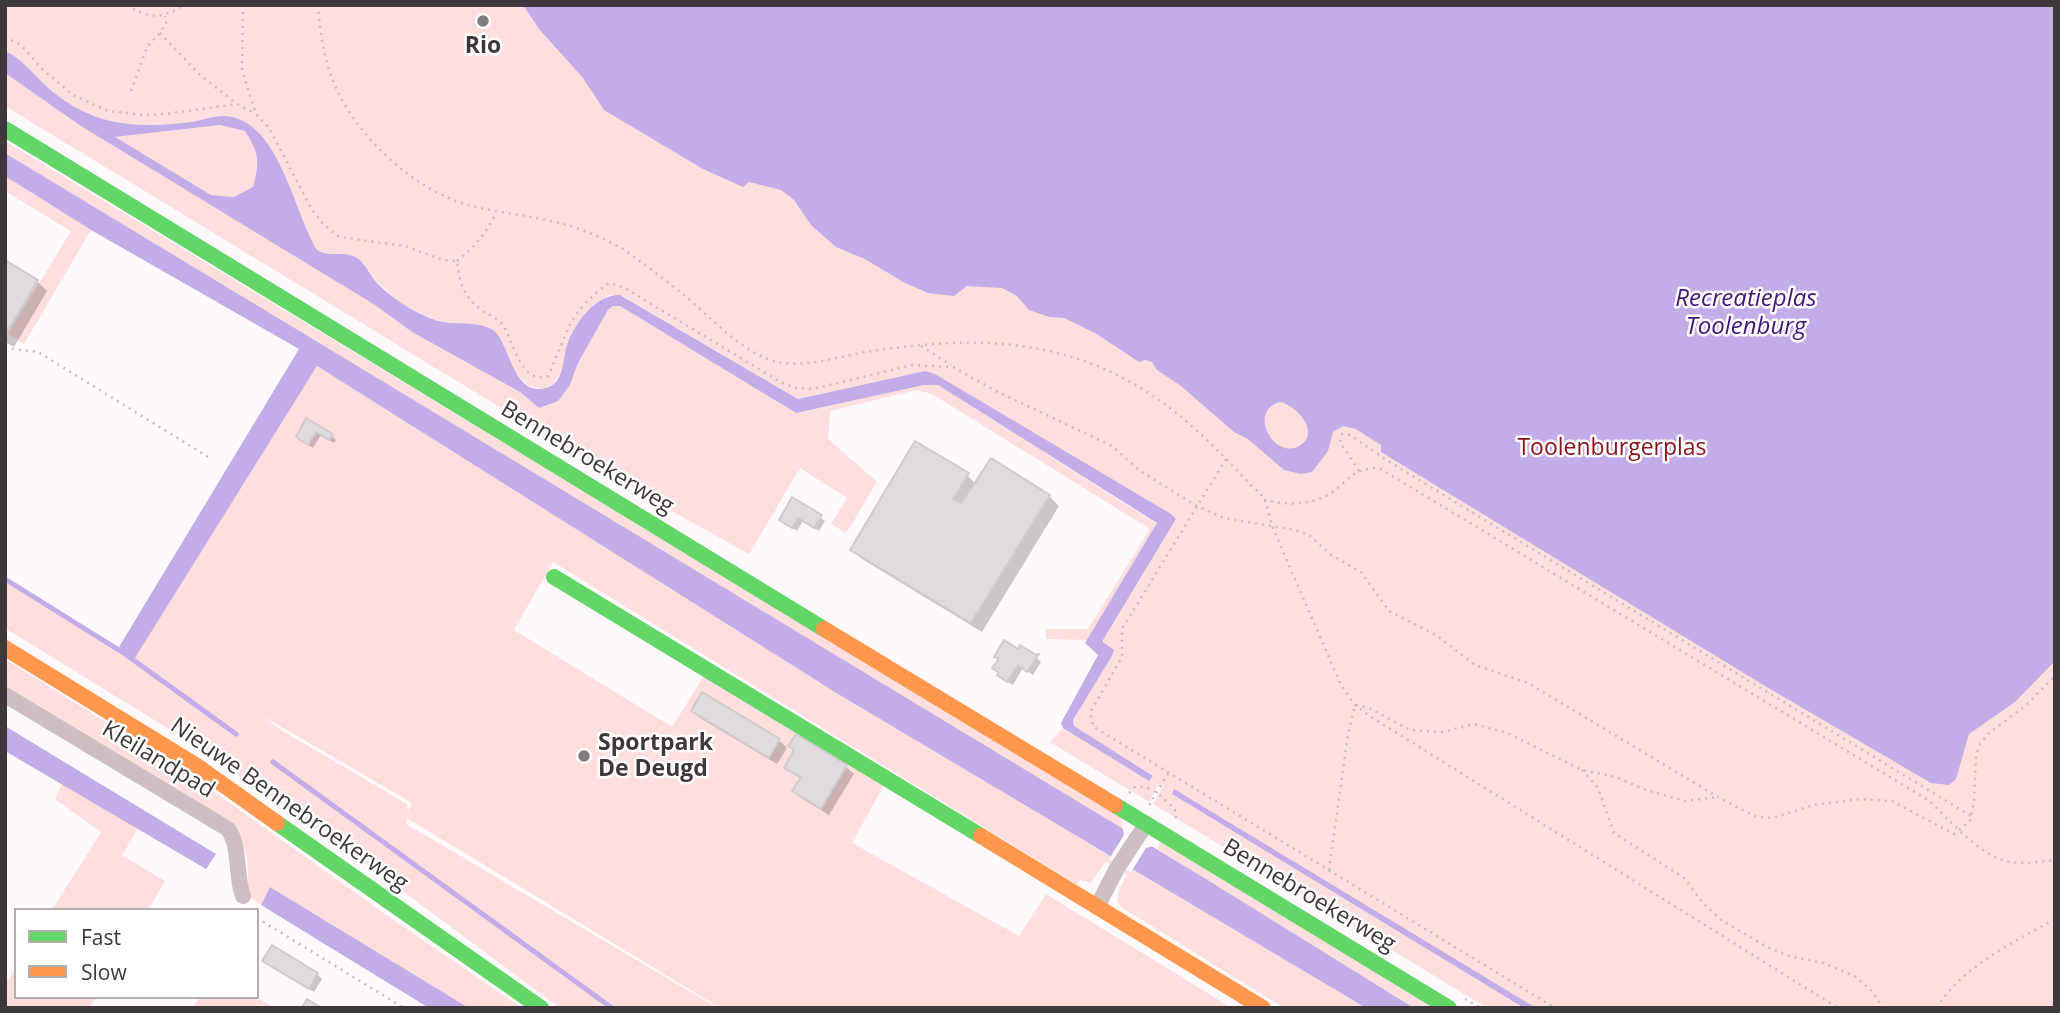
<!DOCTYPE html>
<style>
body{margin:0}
#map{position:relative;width:2060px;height:1013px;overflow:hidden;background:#fef9fc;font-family:"Open Sans",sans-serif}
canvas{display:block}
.frame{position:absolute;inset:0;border:7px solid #3e373b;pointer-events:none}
.legend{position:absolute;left:14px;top:908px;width:245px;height:91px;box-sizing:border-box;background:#fff;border:2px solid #b2afb1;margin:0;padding:9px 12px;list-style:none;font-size:21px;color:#3e373b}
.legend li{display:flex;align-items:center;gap:14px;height:35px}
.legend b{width:35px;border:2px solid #b2afb1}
</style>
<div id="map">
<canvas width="2060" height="1013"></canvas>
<div class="frame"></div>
<ul class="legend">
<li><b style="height:9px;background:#63d668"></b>Fast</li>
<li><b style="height:9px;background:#ff974d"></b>Slow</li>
</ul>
</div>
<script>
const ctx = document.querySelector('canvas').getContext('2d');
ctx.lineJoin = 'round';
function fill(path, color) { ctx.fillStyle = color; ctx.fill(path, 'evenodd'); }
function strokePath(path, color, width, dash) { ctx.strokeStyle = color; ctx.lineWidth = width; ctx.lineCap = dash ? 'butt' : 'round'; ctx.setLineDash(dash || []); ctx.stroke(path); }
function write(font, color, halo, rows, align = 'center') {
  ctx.font = font + ' "Open Sans",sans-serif'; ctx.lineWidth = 5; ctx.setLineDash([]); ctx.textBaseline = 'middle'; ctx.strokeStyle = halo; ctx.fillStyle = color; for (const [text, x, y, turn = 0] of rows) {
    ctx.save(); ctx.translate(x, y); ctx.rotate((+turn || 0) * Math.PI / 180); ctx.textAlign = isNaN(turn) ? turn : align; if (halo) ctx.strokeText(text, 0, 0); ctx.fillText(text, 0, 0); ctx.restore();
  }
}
const green = new Path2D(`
 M5 5H2055V1008H1533L1174 790 1172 794 1524 1008H1487L1153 804 1164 784 1157 787 1149 802 1050 742 1063 728 1124 765 1074 726 1073 720 1112 656 1103 640 1176 519 925 371 798 399 623 296 609 295 595 304 577 325 568 342 563 370 552 385 543 389 529 386 515 373 497 334 472 325 438 321 404 306 376 281 364 263 343 254H324L317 250C293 211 279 117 223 116 213 116 202 120 192 122 166 125 137 127 111 121 88 116 63 102 46 86 32 73 23 59 5 51Z
 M5 73 375 305 412 332 520 392 539 408 570 385 578 363 608 310 613 306H620L796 413 924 385H938L1157 524 1087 640 1046 639V629H1088L1150 529 932 394 917 390 830 411 828 439 877 482 846 533 831 524 847 498 800 468 749 554 659 504 5 106Z
 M220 125 246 131C259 153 260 163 253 188L234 197 211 195 114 137Z
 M5 141 1121 817 1122 829 5 153Z
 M5 176 91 230 24 344 8 334 71 231 5 191Z
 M317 366 838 694 1366 1008H1284L1121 907 1117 899 1119 890 1127 875 1106 861 1091 883 1080 880 1076 884 553 562 514 630 672 727 704 676 884 785 852 843 1019 936 1046 894 1232 1008H720L407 818 406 824 718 1008H560L353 854 190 742 5 628V577L119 647 133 660ZM263 716 412 803 408 811 407 804 281 730Z
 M5 659 192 776 395 921 522 1008H469L270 887 261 905 248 896C248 867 251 848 231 825L5 689Z
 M62 784 138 828 122 855 165 881 148 910H52L101 832 55 799Z
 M1161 842 1434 1008H1414L1157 849Z
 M16 968V997H96L90 1008H5V985Z
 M199 997H256L274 1008H193Z`);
const water = new Path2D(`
 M523 5H2055V661L2015 702 1969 734 1956 779 1949 785 1931 783 1765 686 1381 452V445L1356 429 1343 426 1333 432 1328 451 1312 472 1301 474 1284 470 1248 439 1234 432 1181 386 1157 370 1152 362 1145 360 1139 362 1095 333 1064 318 1049 317 1029 310 1017 296 1002 288 967 286 954 296 928 293 903 282 865 259 836 247 811 225 794 200 781 190 749 182 743 187 703 169 604 110 583 78 539 29ZM1280 402C1297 405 1322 434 1299 446 1274 460 1247 411 1280 402Z
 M5 51C23 59 32 73 46 86 63 102 88 116 111 121 137 127 166 125 192 122 202 120 213 116 223 116 279 117 293 211 317 250 329 258 345 250 357 258 367 265 370 275 377 283 394 300 413 312 435 320 453 326 477 320 493 330 510 342 512 397 546 388 566 382 562 357 568 342 576 322 596 294 620 295L798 399 925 371 935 374 1171 514 1176 519 1103 640V642L1114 650 1112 656 1073 720 1074 726 1153 776 1149 781 1063 728 1061 723 1098 655 1085 643 1157 523 938 385H924L796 413 620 306H613L608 310 578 363 570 385 558 401 539 408 520 392 412 332 375 305 81 126 5 73ZM220 125 245 131C259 152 260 163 253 187L234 197 211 195 115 137Z
 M5 153 1206 879 1414 1008H1366L838 694 317 366 133 661 119 647 299 349 91 230 5 176Z
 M5 726 216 854 206 869 5 751Z
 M1174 789 1536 1008H1524L1172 794Z
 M270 887 469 1008H429L261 905Z`);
const pier = new Path2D(`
 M1122 825 1156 845 1146 848 1131 872 1109 859 1124 835Z`);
const shadow = new Path2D(`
 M5 262 37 281 47 291 14 347 5 342Z
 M307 421 331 435 336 440 334 443 321 435 313 448 302 441 298 437Z
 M967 475 976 484 1049 496 1059 506 982 632 862 559 852 549Z
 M793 499 825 521 819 531 803 521 797 531 786 524Z
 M1036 657 1041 662 1033 675 1023 668 1013 685 1004 680 995 668Z
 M703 694 779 740 787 748 777 764 700 718 693 711Z
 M846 767 854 774 829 815 801 798 794 791 801 779 786 768Z
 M264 961 317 974 322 979 314 992Z`);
const stream = new Path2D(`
 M5 579 125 654 236 734
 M273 762 612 1008`);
const building = new Path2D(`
 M5 260 38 280 5 335Z
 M306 418 333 434 329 440 316 432 308 445 296 437Z
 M915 441 969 473 953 499 961 504 991 458 1050 495 971 623 850 550Z
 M792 497 822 515 814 528 798 518 792 528 779 520Z
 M1004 640 1018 649 1020 645 1036 655 1039 654 1027 672 1018 665 1007 682 997 675 999 673 992 668 998 660V658L994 657Z
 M702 692 780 739 769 758 691 711Z
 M796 734 847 765 821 809 792 791 801 777 784 768 794 750 788 746Z
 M272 945 318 973 309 989 262 961Z
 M307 999 322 1008H302Z`);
const path = new Path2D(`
 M127 5C148 19 163 19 184 5
 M243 5 242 70 256 114 269 128 311 208 324 225 339 237 405 246 443 260 457 261C460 286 464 297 484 312 490 315 498 319 502 324 514 341 520 385 548 376 568 333 567 313 609 283L623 287 782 383 796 388 813 389 912 365 953 367 996 391 1112 446 1140 471 1197 506 1224 518 1295 530 1309 535 1331 555 1361 572 1389 611 1436 635 1475 665 1528 683 1718 797 1754 816 1772 818 1814 805 1860 799 1892 801 1954 834 1970 821 1974 802 1976 755 1980 744 1988 734 2026 705 2055 676
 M318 5C320 33 324 62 336 88 360 139 413 189 468 205 494 212 520 214 546 220 574 225 601 237 625 250 645 265 665 280 684 295 709 316 746 356 778 362 809 368 842 355 873 351 997 332 1097 341 1194 428 1213 445 1230 463 1247 481 1252 487 1261 493 1265 500 1268 508 1270 518 1272 526L1341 685 1355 705 1368 715 1838 1008
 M160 33 200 75 237 104
 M5 37 21 45 41 68 73 95 108 111 145 115 165 114 237 104 256 114
 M131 91 147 47 160 33 167 21 165 16
 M457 261C475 247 486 233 496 213
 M921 346 951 365
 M5 348 38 352 210 458
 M1226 459 1122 629V657L1091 711V719L1094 727 1555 1008
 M1359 471 1340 442 1342 434 1350 435 1388 461 1971 816
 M1264 500C1286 505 1311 506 1331 493 1350 480 1353 468 1379 468L1928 800C1950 820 1976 852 2005 861 2021 865 2039 862 2055 860
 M1582 770 1598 788 1614 833 1684 878 1703 903 1721 920 1769 948 1793 957 1824 963 1856 977 1872 991 1883 1008
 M1129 793 1135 787C1151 784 1165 799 1175 810L1176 819
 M1149 805 1169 772
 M1329 870 1348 734 1355 705 1369 708 1410 730 1442 732 1474 724 1507 733 1582 770 1616 777 1646 790 1685 801 1718 797
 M257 918 404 1008
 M1465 999 1481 1008
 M1937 1008C1961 967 2014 942 2055 919`);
const street = new Path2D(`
 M5 695 228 829C241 847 235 876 243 896
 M1097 907 1116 870 1146 824`);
const fast = new Path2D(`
 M5 129 824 629
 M554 577 981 836
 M1115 805 1449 1008
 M277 823 541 1008`);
const slow = new Path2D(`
 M824 629 1115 805
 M5 648 197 766 277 823
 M981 836 1263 1008`);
const markers = [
 [483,21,7,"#817b7f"],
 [584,756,7,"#817b7f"]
];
const poiNames = [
 ["Rio",483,46],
 ["Sportpark",598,743,"left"],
 ["De Deugd",598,769,"left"]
];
const parkNames = [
 ["Toolenburgerplas",1612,448]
];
const streetNames = [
 ["Bennebroekerweg",587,458,31],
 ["Kleilandpad",158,760,31],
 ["Nieuwe Bennebroekerweg",289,805,35],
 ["Bennebroekerweg",1309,896,31]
];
const waterNames = [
 ["Recreatieplas",1746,299],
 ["Toolenburg",1746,327]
];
fill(green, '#fedfdd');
fill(water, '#c2ade8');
fill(pier, '#fef9fc');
fill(shadow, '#0003');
strokePath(stream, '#c2ade8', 5);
fill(building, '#e0dbdf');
strokePath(building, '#cfcbce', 2);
strokePath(path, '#c8bec1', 2.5, [2, 5]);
strokePath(street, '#cdbfc2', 16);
strokePath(fast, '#63d668', 16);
strokePath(slow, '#ff974d', 16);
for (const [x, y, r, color] of markers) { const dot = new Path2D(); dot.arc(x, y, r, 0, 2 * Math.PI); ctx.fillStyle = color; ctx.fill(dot); strokePath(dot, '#fff', 2.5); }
write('bold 23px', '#3e373b', '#fff', poiNames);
write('23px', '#8a121a', '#fff', parkNames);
write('23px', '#3e373b', '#fff', streetNames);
write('italic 24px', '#441679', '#fff', waterNames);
</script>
